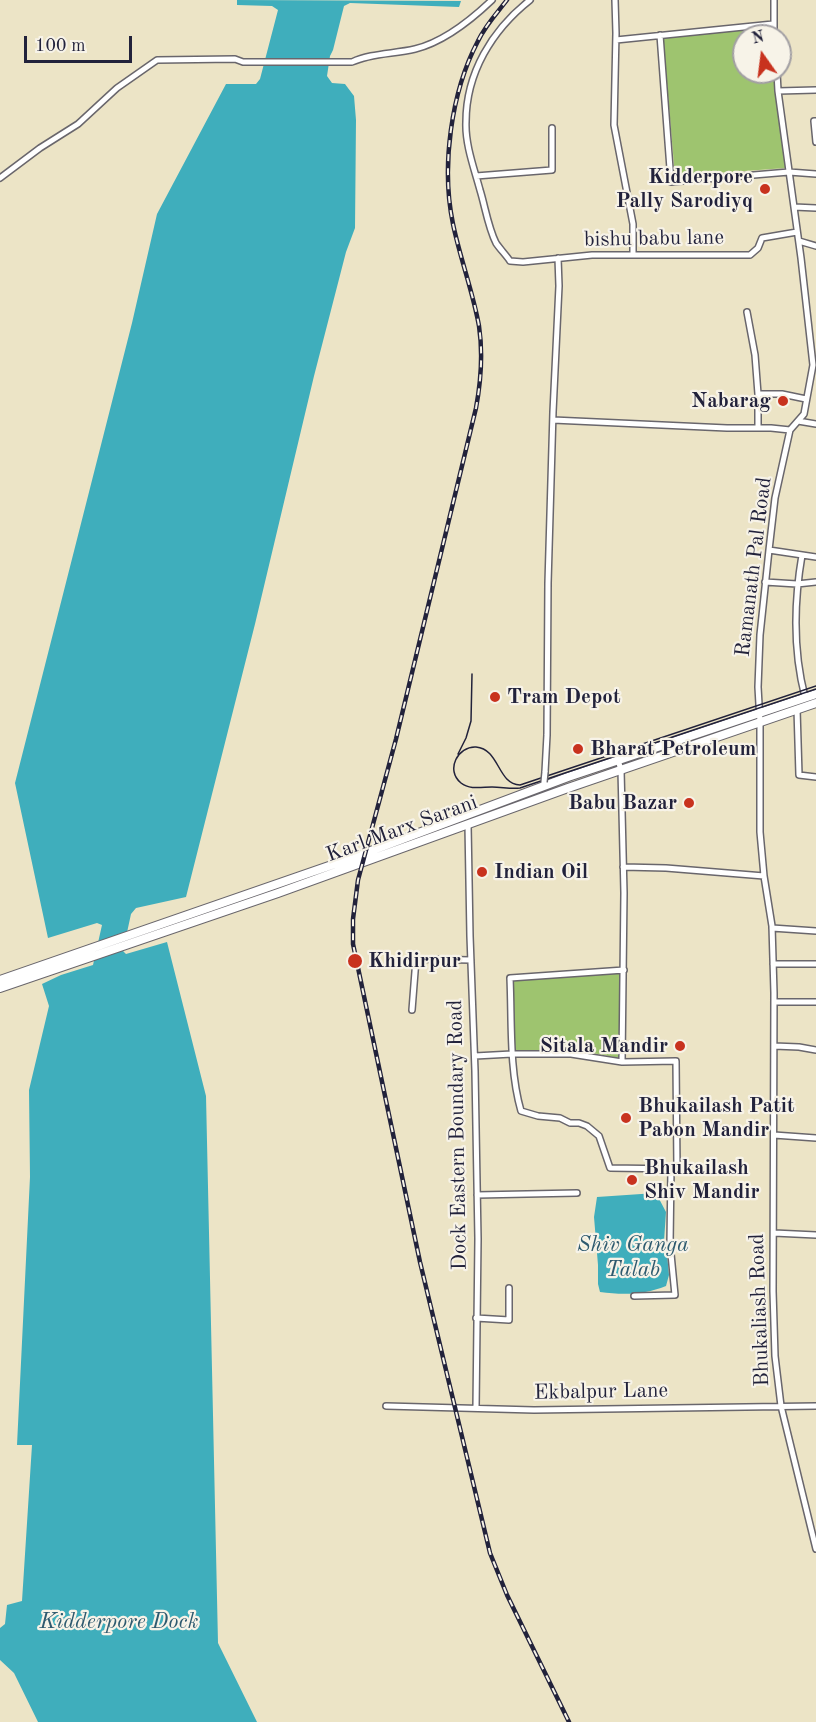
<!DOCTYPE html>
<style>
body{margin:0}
#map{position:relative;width:816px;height:1722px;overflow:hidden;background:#ece4c6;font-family:"Old Standard TT",serif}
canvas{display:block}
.north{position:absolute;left:732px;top:24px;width:60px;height:60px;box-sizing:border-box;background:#f7f3e8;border:2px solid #a29fa3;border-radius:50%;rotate:346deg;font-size:16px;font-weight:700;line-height:24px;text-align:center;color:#22223b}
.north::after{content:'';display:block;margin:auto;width:21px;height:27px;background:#c8321e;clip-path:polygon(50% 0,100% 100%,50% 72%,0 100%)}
.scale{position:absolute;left:24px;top:36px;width:108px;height:27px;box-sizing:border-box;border:3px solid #22223b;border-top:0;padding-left:8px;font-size:18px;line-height:21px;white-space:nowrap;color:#22223b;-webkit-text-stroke:4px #f7f3e8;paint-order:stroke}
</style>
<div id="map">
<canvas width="816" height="1722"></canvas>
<div class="north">N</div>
<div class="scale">100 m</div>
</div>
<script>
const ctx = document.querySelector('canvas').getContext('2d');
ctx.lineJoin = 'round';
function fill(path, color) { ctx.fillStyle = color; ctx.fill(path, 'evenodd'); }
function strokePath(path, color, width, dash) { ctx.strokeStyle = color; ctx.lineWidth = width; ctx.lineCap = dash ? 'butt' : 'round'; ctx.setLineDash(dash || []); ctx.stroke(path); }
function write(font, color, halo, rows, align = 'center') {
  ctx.font = font + ' "Old Standard TT",serif'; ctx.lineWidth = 4.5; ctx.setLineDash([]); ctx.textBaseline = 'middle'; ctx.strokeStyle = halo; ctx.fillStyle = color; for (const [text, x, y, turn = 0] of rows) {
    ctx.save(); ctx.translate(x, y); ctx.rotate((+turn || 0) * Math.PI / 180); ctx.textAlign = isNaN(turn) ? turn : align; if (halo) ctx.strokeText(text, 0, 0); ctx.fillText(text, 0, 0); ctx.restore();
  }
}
const green = new Path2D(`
 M770 28 771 36H744V72H775L786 168 675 176 663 37Z
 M621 973 620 1058 581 1051H515L512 980Z`);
const water = new Path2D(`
 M237 0 461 1 459 7 350 3 344 6 333 50 330 56 327 76 332 83 345 84 354 96 356 120 355 228 346 252 314 376 255 624 186 897 136 908 131 914 123 951 126 954 167 942 206 1096 218 1643 257 1722H38L14 1673 0 1660V1628L5 1624 7 1605 22 1601 32 1445H17L30 1177 29 1090 49 1006 42 984 61 975 93 965 102 925 97 923 48 938 15 783 132 323 157 214 226 84H256L260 79 278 10 272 6 237 5Z
 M656 1193 666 1212 664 1241 667 1254 669 1275 666 1286C644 1295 623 1295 600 1292L598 1284V1265L594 1217 597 1197Z`);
const minor = new Path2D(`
 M530 0C492 30 466 73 466 122 465 144 474 168 480 190 485 206 488 227 496 243 500 249 506 255 510 261L523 262 592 255H750L758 248 762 238 797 232
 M615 0 616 33 614 125 633 224V255
 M774 0V36
 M660 35 671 182 789 172 816 174
 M616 40 773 24
 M777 72 778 91 801 258 813 365 804 414 790 430 775 498 769 550 760 635 758 687 760 722V832L764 876 772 926 774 993 773 1291 775 1356 781 1406 816 1549
 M778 91 816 90
 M816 121H814L816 142
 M476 176 552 170V128
 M0 178 40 148 78 124 117 88 157 60 235 59 243 62H352C371 53 394 54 415 49 444 42 471 20 492 0
 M794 207 816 208
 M799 241 816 246
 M747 312 755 355 758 394V428
 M758 394H782L806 399
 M553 420 727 428H771L790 430
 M798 421 816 424
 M769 550 816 557
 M802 555C794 602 793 651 805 697
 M765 582 797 584 816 582
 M797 709 799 775 816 777
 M618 760 621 770 624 893 622 1062
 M545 772 547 735 548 583 553 412 559 286 558 258
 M468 825 470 936 475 1071 478 1239 476 1408
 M623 867 666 868 764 876
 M772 928 816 931
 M773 964H816
 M774 1002H816
 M412 1010 416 959 471 960
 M774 1046 799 1047 816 1050
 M475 1056 512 1054H571L622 1062 676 1061 677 1169 610 1168 599 1136 587 1126 579 1123H570L560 1118 538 1116 521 1111C509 1069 512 1022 510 978L624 970
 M774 1135 816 1138
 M477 1195 577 1193
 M774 1233 816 1235
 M634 1296 675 1295 670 1244 671 1169
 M476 1318 509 1320V1288
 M386 1406 534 1410 816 1406`);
const secondary = new Path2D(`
 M0 980 352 858 568 777 816 694
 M0 988 278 893 568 788 816 703`);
const tram = new Path2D(`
 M816 686 520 785C497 784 500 749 476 747 458 746 445 770 461 783 470 790 482 787 492 787 502 787 510 789 520 788L816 689
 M458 754 466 738 471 721 472 674`);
const rail = new Path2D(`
 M507 0C497 13 485 26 478 41 451 92 441 167 453 224 460 258 473 292 479 326 483 353 481 381 476 408L396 739 358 880 353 919V944L420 1262 490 1553 507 1595 569 1722`);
const minorBridge = new Path2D(`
 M544 782 545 772`);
const markers = [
 [765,189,6,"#c8321e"],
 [783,401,6,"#c8321e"],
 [495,697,6,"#c8321e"],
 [578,749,6,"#c8321e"],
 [689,803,6,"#c8321e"],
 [482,872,6,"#c8321e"],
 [355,961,8,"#c8321e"],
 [680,1046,6,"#c8321e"],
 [626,1118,6,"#c8321e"],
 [632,1180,6,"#c8321e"]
];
const poiNames = [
 ["Kidderpore",753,177,"right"],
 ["Pally Sarodiyq",753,201,"right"],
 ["Nabarag",771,401,"right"],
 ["Tram Depot",507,697],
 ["Bharat Petroleum",590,749],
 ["Babu Bazar",677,803,"right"],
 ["Indian Oil",494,872],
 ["Khidirpur",368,961],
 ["Sitala Mandir",668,1046,"right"],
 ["Bhukailash Patit",638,1106],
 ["Pabon Mandir",638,1130],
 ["Bhukailash",644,1168],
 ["Shiv Mandir",644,1192]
];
const streetNames = [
 ["bishu babu lane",654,239,-1],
 ["Ramanath Pal Road",754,567,-83],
 ["Karl Marx Sarani",402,829,-20],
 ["Dock Eastern Boundary Road",458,1135,-91],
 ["Bhukaliash Road",760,1310,-92],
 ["Ekbalpur Lane",601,1392,-1]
];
const waterNames = [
 ["Shiv Ganga",633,1245],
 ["Talab",633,1270],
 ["Kidderpore Dock",119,1622]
];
fill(green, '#9ec46f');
fill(water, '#3faebc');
strokePath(minor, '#69666c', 8);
strokePath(secondary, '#69666c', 10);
strokePath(minor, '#fff', 5);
strokePath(secondary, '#fff', 8);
strokePath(tram, '#22223b', 1.5);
strokePath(rail, '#22223b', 4.5);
strokePath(rail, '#f7f3e8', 2, [7]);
strokePath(minorBridge, '#69666c', 8, []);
strokePath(minorBridge, '#fff', 5);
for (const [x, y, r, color] of markers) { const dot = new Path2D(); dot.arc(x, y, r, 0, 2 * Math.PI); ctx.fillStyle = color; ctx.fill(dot); strokePath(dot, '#f7f3e8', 2); }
write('bold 21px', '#22223b', '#f7f3e8', poiNames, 'left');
write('21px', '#22223b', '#f7f3e8', streetNames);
write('italic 22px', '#2e5a6f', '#f7f3e8', waterNames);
</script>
